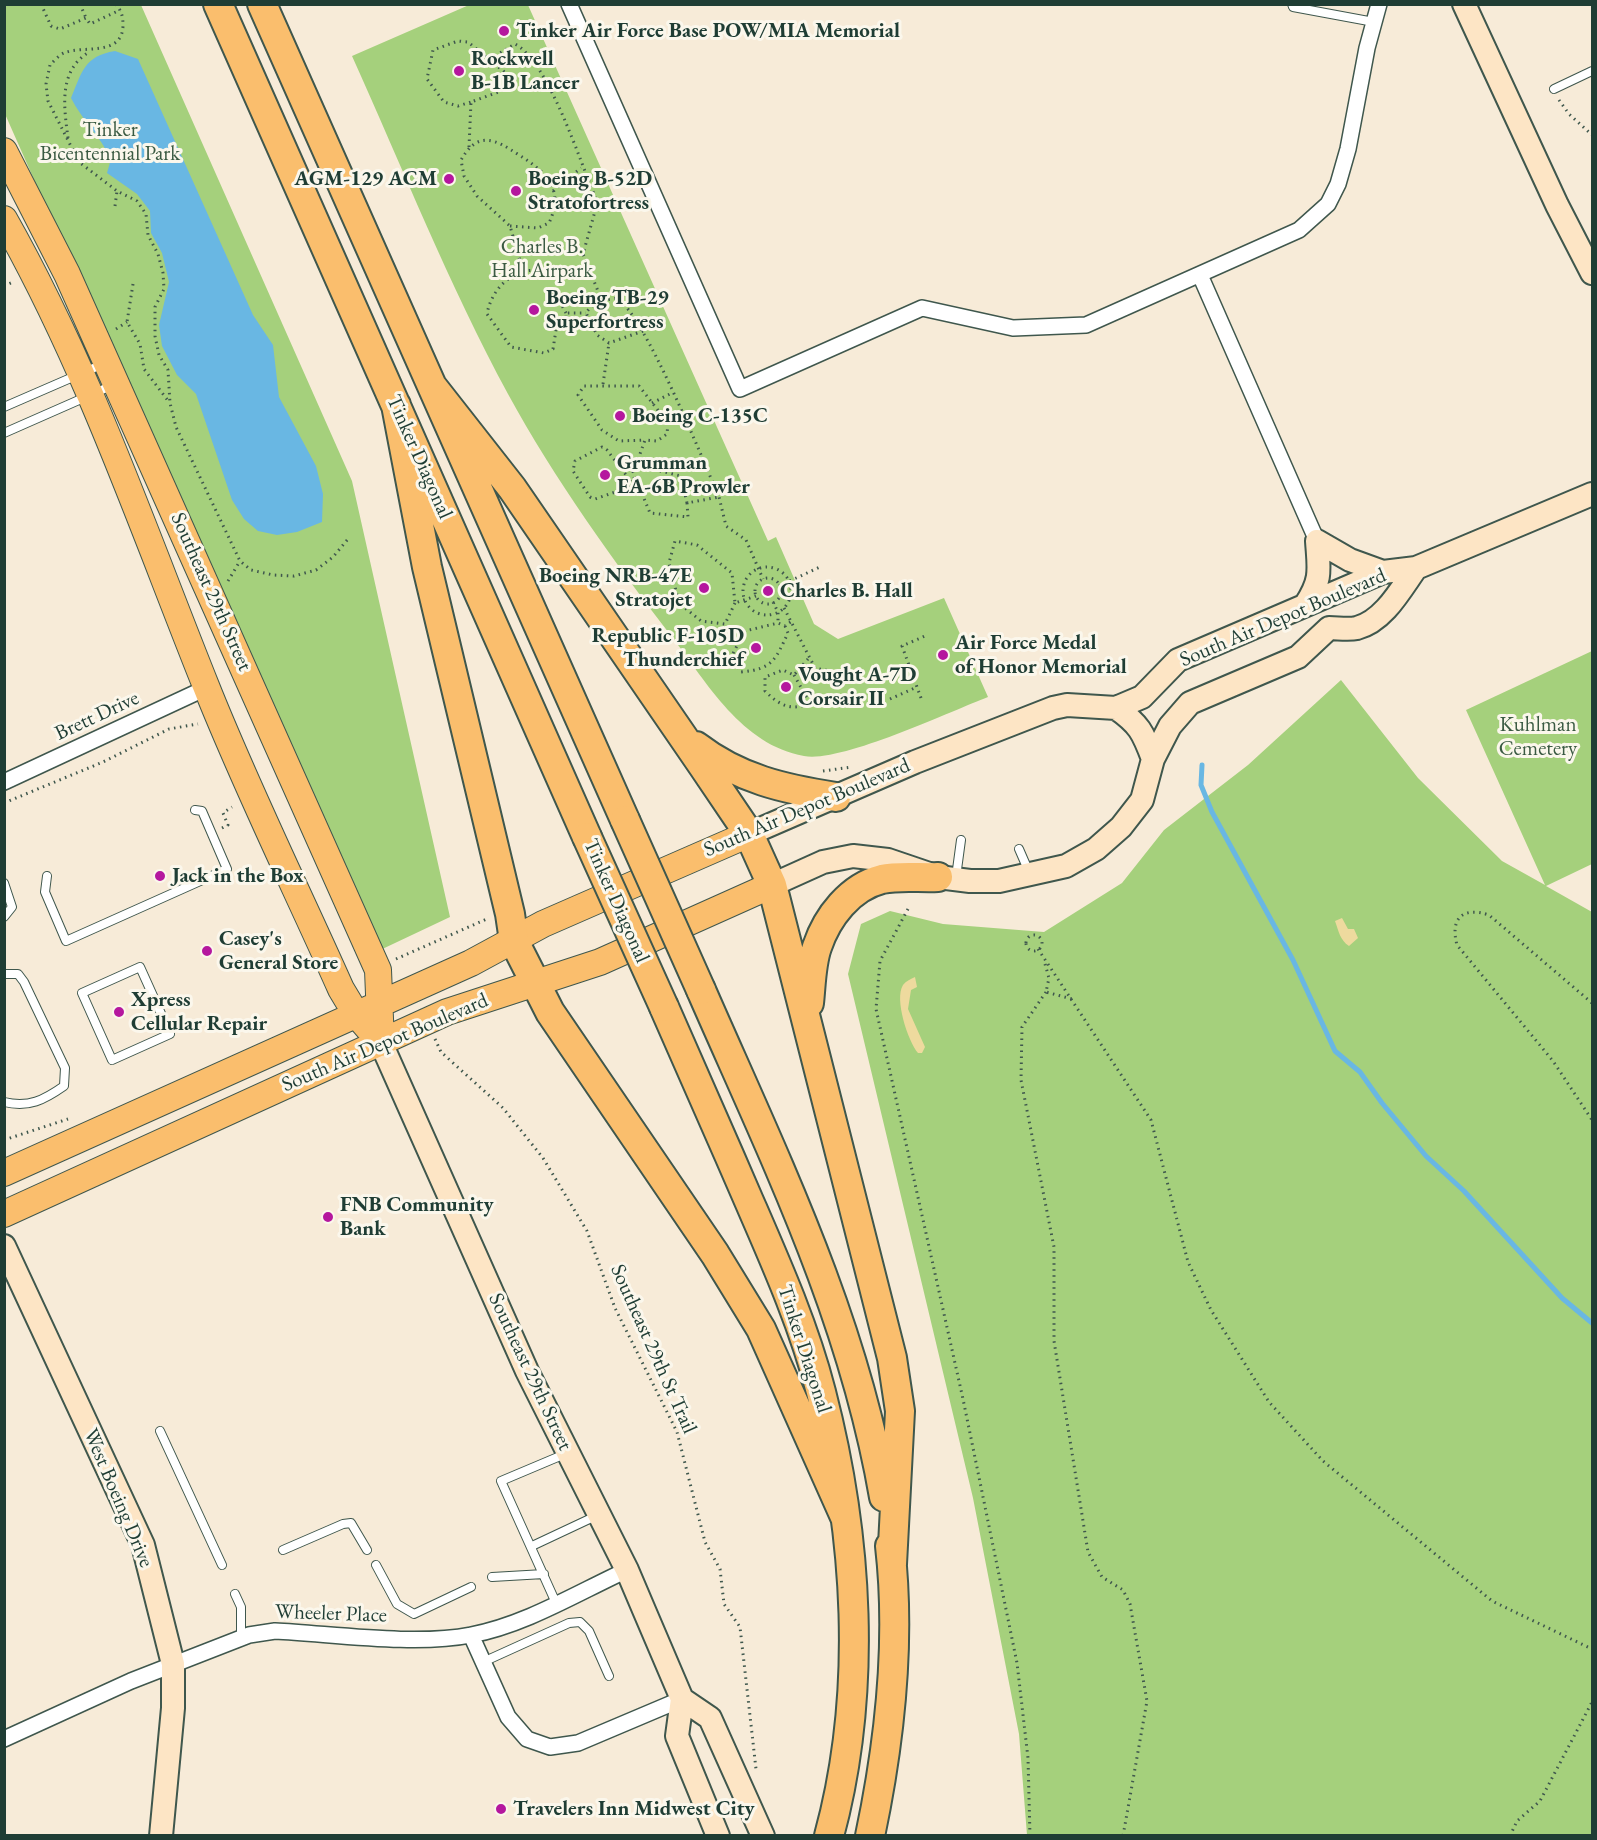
<!DOCTYPE html>
<style>
body{margin:0}
#map{position:relative;width:1597px;height:1840px;overflow:hidden;background:#f7ebd8;font-family:"EB Garamond",serif}
canvas{display:block}
.frame{position:absolute;inset:0;border:6px solid #1f3d34;pointer-events:none}
</style>
<div id="map">
<canvas width="1597" height="1840"></canvas>
<div class="frame"></div>
</div>
<script>
const ctx = document.querySelector('canvas').getContext('2d');
ctx.lineJoin = 'round';
function fill(path, color) { ctx.fillStyle = color; ctx.fill(path, 'evenodd'); }
function strokePath(path, color, width, dash) { ctx.strokeStyle = color; ctx.lineWidth = width; ctx.lineCap = dash ? 'butt' : 'round'; ctx.setLineDash(dash || []); ctx.stroke(path); }
function write(font, color, halo, rows, align = 'center') {
  ctx.font = font + ' "EB Garamond",serif'; ctx.lineWidth = 6; ctx.setLineDash([]); ctx.textBaseline = 'middle'; ctx.strokeStyle = halo; ctx.fillStyle = color; for (const [text, x, y, turn = 0] of rows) {
    ctx.save(); ctx.translate(x, y); ctx.rotate((+turn || 0) * Math.PI / 180); ctx.textAlign = isNaN(turn) ? turn : align; if (halo) ctx.strokeText(text, 0, 0); ctx.fillText(text, 0, 0); ctx.restore();
  }
}
const green = new Path2D(`
 M4 5H141L352 481 450 917 376 952 5 114Z
 M469 5H528L768 541 776 537 814 624 838 639 944 598 988 697C949 712 841 763 804 756 742 745 707 683 672 637 612 559 555 480 508 394 449 285 403 169 352 56Z
 M1592 651V864L1546 886 1592 912V1835H1027L1019 1734 973 1498 848 974 861 924 890 911 943 924 1044 932 1122 883 1164 830 1248 765 1341 680 1418 778 1502 861 1545 885 1466 710Z`);
const sand = new Path2D(`
 M1342 918 1348 929H1354L1358 938 1349 946C1340 940 1339 932 1335 921Z
 M915 977 917 987 911 990 908 1009 925 1047 922 1053H918C908 1041 894 999 903 985 906 981 911 979 915 977Z`);
const water = new Path2D(`
 M115 51 138 59 253 315 273 345 279 397 316 466 323 494 322 522 297 532 277 535 258 531 244 519 232 500 196 394 177 375 162 346 159 325 169 282 162 253 151 233 150 211 137 194 107 173 111 159C100 136 82 120 71 98 82 72 84 56 115 51Z`);
const stream = new Path2D(`
 M1202 765 1201 785 1212 812 1293 960 1335 1051 1360 1072 1382 1103 1426 1156 1464 1191 1562 1298 1592 1323`);
const path = new Path2D(`
 M41 4 51 26 60 29 86 18 90 24 120 10
 M80 4 86 18
 M116 4C122 12 123 17 123 26 122 57 82 45 64 53 59 55 54 61 50 65L46 84 48 101 79 162 117 191 137 201 146 214 148 235 158 254 163 273 164 289 155 307V336L159 355 168 370 170 403 176 427 240 561 251 570 273 575 294 576 316 570 333 557 348 539
 M490 59 515 44C549 62 580 162 596 199L597 204 583 254 602 301
 M1559 100 1569 114 1592 135
 M68 138C64 107 58 71 89 52
 M469 147 471 102 512 87 513 79 468 42 458 41 433 50 427 79 444 102 458 106 471 102
 M553 191 581 168
 M115 206 117 191
 M510 226 538 228 549 223C565 189 546 172 519 155 495 139 478 130 461 160L464 176 477 196 510 226 523 271
 M133 284 127 322 140 344 144 369 169 402
 M4 286 13 282
 M566 313 558 298 559 280C529 256 493 280 487 314L511 347 544 353 553 349 556 330 566 319V313H586
 M116 329 127 322
 M643 331 609 343 597 335 586 313C593 302 604 300 617 298 645 316 702 458 719 497L726 526 746 540 763 579
 M603 384 609 343
 M652 403 672 393
 M636 465 645 440 657 441 667 434 668 423 639 386H584L578 395 602 430 619 441 645 440
 M630 480V487L595 499 590 497 573 471 575 461 602 447 607 450 630 480 635 478
 M687 503 681 476 636 465 631 467 650 513 688 517 687 503 719 497
 M743 591a24 24 0 1 1 48 0a24 24 0 1 1-48 0Z
 M755 591a13 13 0 1 1 26 0a13 13 0 1 1-26 0Z
 M228 581 240 561
 M779 586 820 567
 M773 602 778 612V623
 M735 603 725 624 701 621 679 603 669 563 675 541 697 545 732 573 735 603 756 596
 M784 608 815 668 835 672
 M785 626 788 633C775 660 773 669 741 672L731 657 745 631 778 623 785 626 792 621
 M794 675 807 698 805 705C788 711 776 702 765 691V677L783 670 794 675 808 659
 M921 698 902 646 925 636
 M890 699 917 687
 M823 771 852 767
 M4 803 103 762 169 729 198 724
 M222 828 228 825 223 813 232 807
 M908 909 880 961 876 1009 963 1399 1017 1663 1028 1758 1030 1836
 M1026 943a8 8 0 1 1 16 0a8 8 0 1 1-16 0Z
 M1038 949 1151 1120 1188 1262 1211 1310 1269 1402 1323 1461 1492 1601 1592 1649
 M396 959 489 918
 M1045 964 1049 978 1046 992 1072 999
 M1046 992 1022 1027 1021 1080 1054 1247V1341L1088 1552 1102 1577 1123 1590 1130 1604 1147 1701 1123 1836
 M1592 1003 1489 915C1462 906 1450 919 1457 945L1553 1061 1592 1120
 M435 1039 441 1052 503 1108 543 1158 587 1231 615 1308 677 1432 705 1542 720 1569 724 1604 740 1627 756 1769
 M4 1140 68 1119
 M1510 1836 1517 1821 1540 1801 1592 1702`);
const lane = new Path2D(`
 M1292 4 1293 7 1374 22
 M1554 89 1592 71
 M4 407 103 364
 M4 433 113 385
 M1019 849 1029 872
 M47 876 45 892 66 941 227 869 202 811 195 810
 M956 877 961 840
 M4 883 12 907 4 917
 M4 974H18L24 982 65 1068 64 1086C44 1100 29 1108 4 1102
 M163 1018 140 967 82 993 112 1060 170 1034
 M160 1431 222 1565
 M532 1546 598 1515
 M283 1550 343 1524 351 1523 367 1550
 M376 1565 397 1604 414 1614 471 1587
 M492 1577 544 1574
 M235 1594 241 1607V1638
 M556 1603 501 1481 565 1454
 M483 1662 569 1623 580 1622 589 1631 609 1676`);
const street = new Path2D(`
 M569 4 740 389 922 308 1013 328 1086 325 1299 230 1328 204 1338 184 1348 149 1367 48 1379 4
 M1200 275 1317 541
 M4 782 206 688
 M471 1635 508 1717 527 1739 550 1747 578 1743 682 1699
 M4 1739 131 1681 249 1635 275 1631C334 1634 415 1646 471 1635 525 1625 577 1593 627 1570`);
const secondary = new Path2D(`
 M1464 4 1557 205 1592 273
 M1317 541 1350 560 1383 572
 M1306 604C1322 579 1319 570 1317 541
 M1116 708C1139 724 1143 732 1153 759
 M749 834 915 762 1053 708 1067 705 1116 708 1142 697 1178 660 1383 572 1416 568 1592 494
 M772 885 823 862 853 856 888 860 938 877 970 881H999L1066 866 1096 849 1121 827 1142 800 1153 759 1170 726 1190 703 1298 657 1329 628C1338 628 1348 630 1357 628 1384 621 1401 589 1416 568
 M381 1043 527 1371 627 1570 644 1610 682 1699 677 1736 718 1836
 M4 1246 143 1545 173 1664V1708L161 1836
 M682 1699 710 1718 763 1836`);
const primary = new Path2D(`
 M4 151 67 274 378 970 381 1043
 M4 219C88 367 143 529 206 686 247 789 296 888 341 989L356 1014 381 1043
 M4 1173 471 963 543 924 749 834
 M4 1214 447 1012 600 962 772 885`);
const highway = new Path2D(`
 M218 4 587 837
 M262 4 625 820
 M432 386 512 488 703 766 749 834 772 885 892 1358 900 1411 892 1564
 M396 405 427 567 510 914 514 941 550 1012 715 1254 761 1329 845 1517
 M696 746C739 779 784 789 836 797
 M701 990C774 1157 853 1316 884 1497
 M809 1003C811 985 811 964 817 947 827 917 850 887 882 879 900 875 920 878 938 877
 M664 1007C692 1071 721 1136 749 1201 776 1263 804 1326 821 1392 858 1535 868 1692 829 1836
 M870 1836C890 1741 901 1642 890 1546`);
const highwayBridge = new Path2D(`
 M625 820 701 990
 M587 837 664 1007`);
const markers = [
 [504,31,6,"#b5179e"],
 [459,71,6,"#b5179e"],
 [449,179,6,"#b5179e"],
 [516,191,6,"#b5179e"],
 [534,310,6,"#b5179e"],
 [620,416,6,"#b5179e"],
 [605,475,6,"#b5179e"],
 [704,588,6,"#b5179e"],
 [768,591,6,"#b5179e"],
 [756,648,6,"#b5179e"],
 [943,655,6,"#b5179e"],
 [786,687,6,"#b5179e"],
 [160,876,6,"#b5179e"],
 [207,951,6,"#b5179e"],
 [119,1012,6,"#b5179e"],
 [328,1217,6,"#b5179e"],
 [501,1809,6,"#b5179e"]
];
const poiNames = [
 ["Tinker Air Force Base POW/MIA Memorial",516,31],
 ["Rockwell",471,59],
 ["B-1B Lancer",471,83],
 ["AGM-129 ACM",437,179,"right"],
 ["Boeing B-52D",528,179],
 ["Stratofortress",528,203],
 ["Boeing TB-29",546,298],
 ["Superfortress",546,322],
 ["Boeing C-135C",632,416],
 ["Grumman",617,463],
 ["EA-6B Prowler",617,487],
 ["Boeing NRB-47E",692,576,"right"],
 ["Stratojet",692,600,"right"],
 ["Charles B. Hall",780,591],
 ["Republic F-105D",744,636,"right"],
 ["Thunderchief",744,660,"right"],
 ["Air Force Medal",955,643],
 ["of Honor Memorial",955,667],
 ["Vought A-7D",798,675],
 ["Corsair II",798,699],
 ["Jack in the Box",172,876],
 ["Casey's",219,939],
 ["General Store",219,963],
 ["Xpress",131,1000],
 ["Cellular Repair",131,1024],
 ["FNB Community",340,1205],
 ["Bank",340,1229],
 ["Travelers Inn Midwest City",513,1809]
];
const parkNames = [
 ["Tinker",110,130],
 ["Bicentennial Park",110,154],
 ["Charles B.",542,247],
 ["Hall Airpark",542,271],
 ["Kuhlman",1538,725],
 ["Cemetery",1538,749]
];
const streetNames = [
 ["Tinker Diagonal",419,457,66],
 ["Southeast 29th Street",211,592,66],
 ["South Air Depot Boulevard",1283,618,-23],
 ["Brett Drive",97,716,-25],
 ["South Air Depot Boulevard",807,808,-23],
 ["Tinker Diagonal",616,901,66],
 ["South Air Depot Boulevard",385,1043,-23],
 ["Southeast 29th St Trail",653,1349,66],
 ["Tinker Diagonal",804,1349,72],
 ["Southeast 29th Street",530,1372,65],
 ["West Boeing Drive",118,1498,67],
 ["Wheeler Place",331,1614,2]
];
fill(green, '#a5d07c');
fill(sand, '#eeda9e');
fill(water, '#69b7e3');
strokePath(stream, '#69b7e3', 5);
strokePath(lane, '#3f574d', 10);
strokePath(street, '#3f574d', 18);
strokePath(secondary, '#3f574d', 26);
strokePath(primary, '#3f574d', 28);
strokePath(highway, '#3f574d', 32);
strokePath(path, '#3f574d', 3, [1.5, 4.5]);
strokePath(lane, '#fff', 8);
strokePath(street, '#fff', 15);
strokePath(secondary, '#fde5c5', 22);
strokePath(primary, '#fabe6d', 26);
strokePath(highway, '#fabe6d', 28);
strokePath(highwayBridge, '#3f574d', 32, []);
strokePath(highwayBridge, '#fabe6d', 28);
for (const [x, y, r, color] of markers) { const dot = new Path2D(); dot.arc(x, y, r, 0, 2 * Math.PI); ctx.fillStyle = color; ctx.fill(dot); strokePath(dot, '#fbf7ec', 2); }
write('bold 21px', '#1f3d34', '#fbf7ec', poiNames, 'left');
write('21px', '#3a5a42', '#fbf7ec', parkNames);
write('21px', '#1f3d34', '#fbf7ec', streetNames);
</script>
